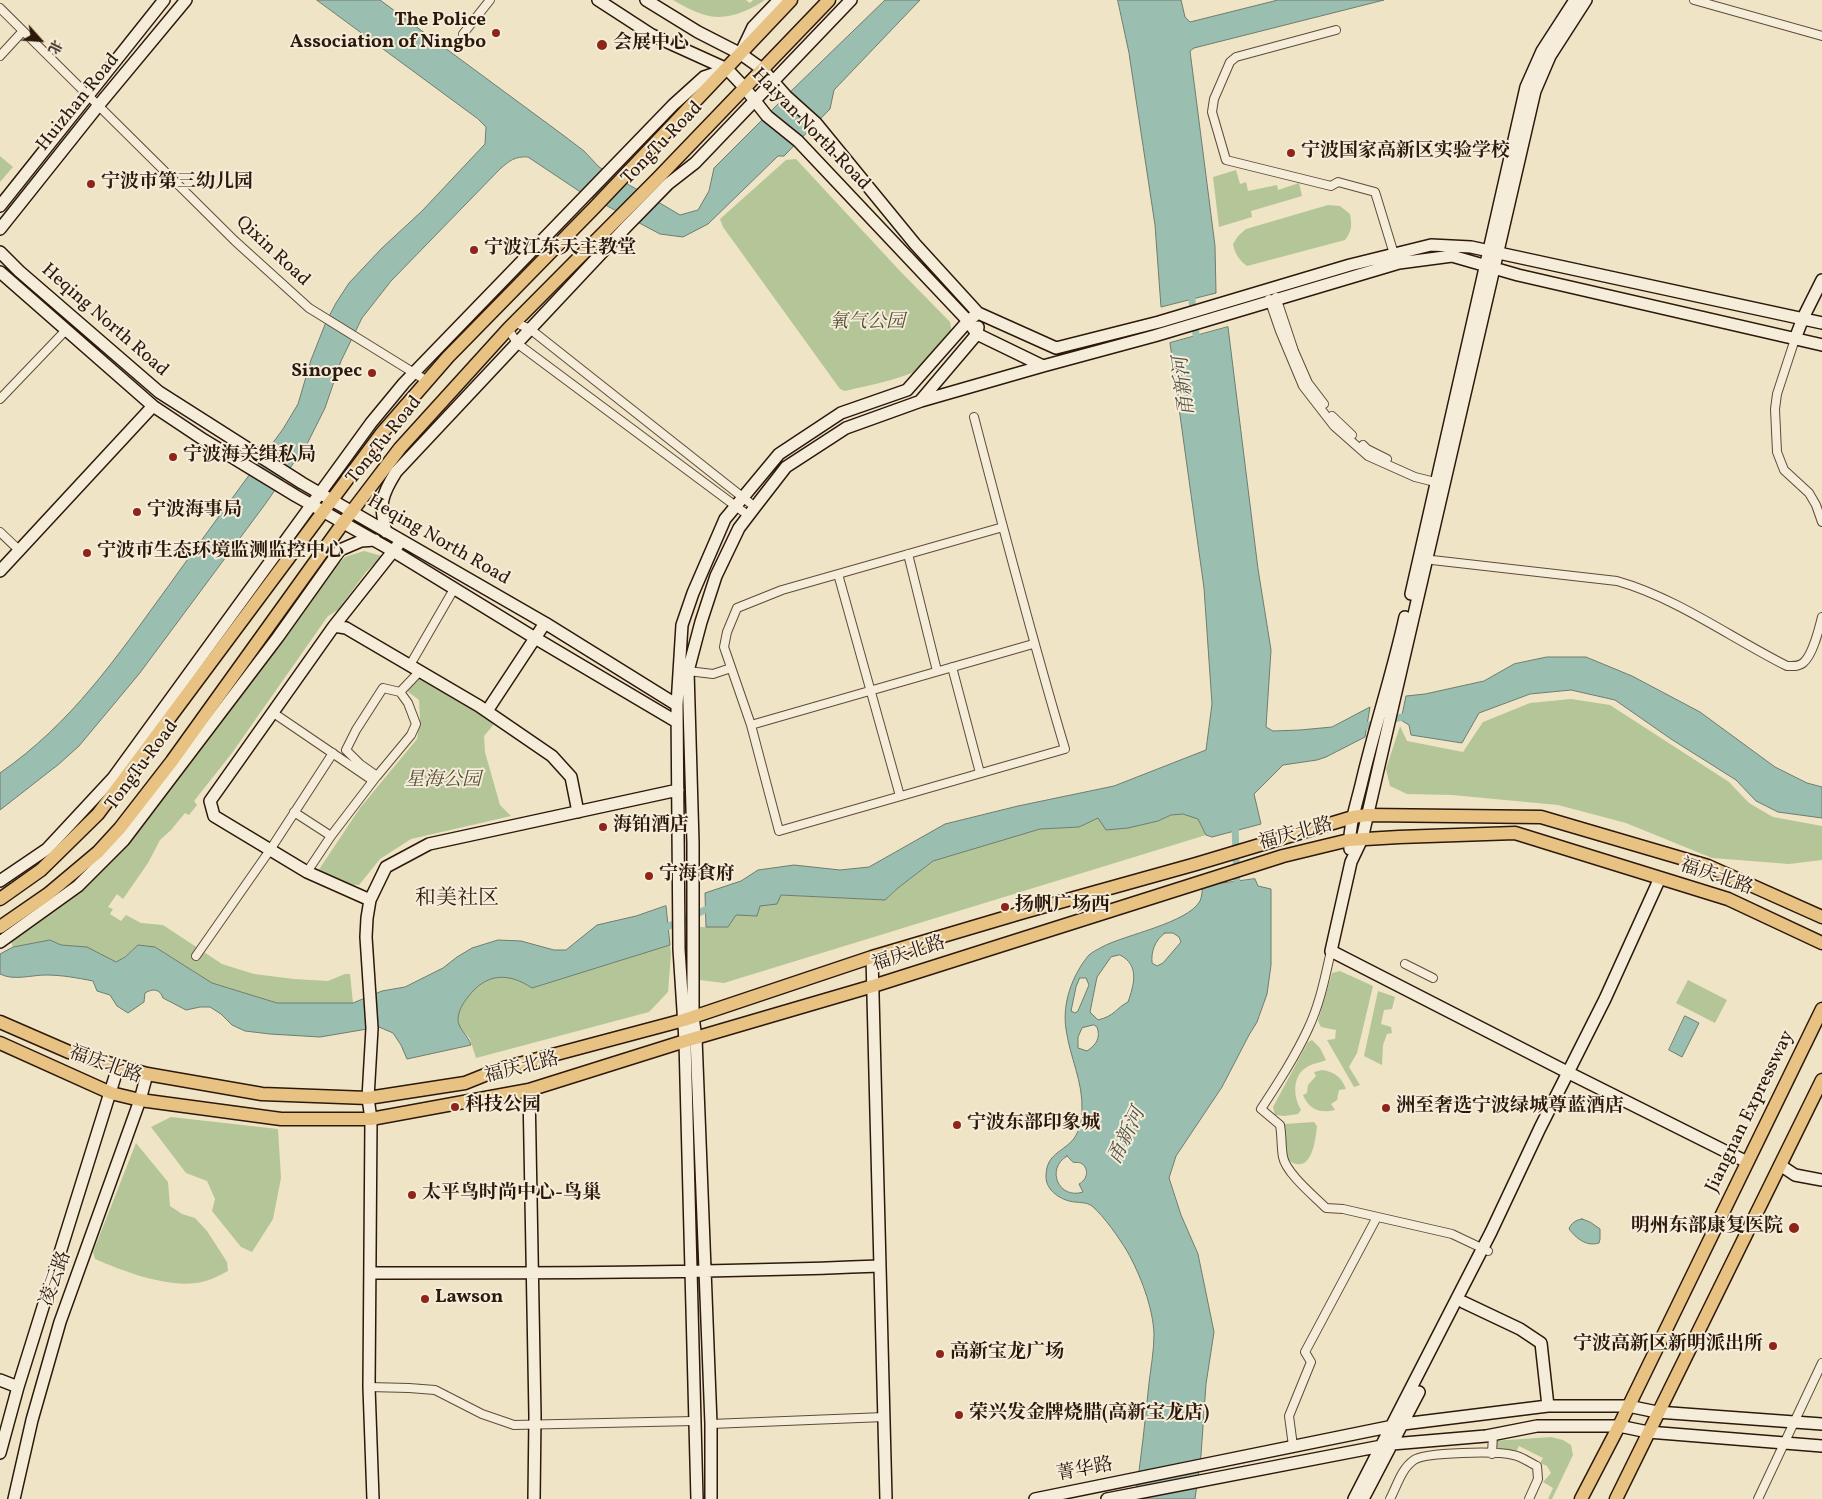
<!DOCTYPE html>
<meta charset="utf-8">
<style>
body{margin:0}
#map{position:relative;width:1822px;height:1499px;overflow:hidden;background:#efe4c5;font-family:Vollkorn,"Noto Serif SC",serif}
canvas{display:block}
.north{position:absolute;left:15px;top:15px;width:50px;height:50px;-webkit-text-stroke:4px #f5edd9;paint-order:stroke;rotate:116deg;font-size:14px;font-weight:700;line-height:20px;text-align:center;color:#2d180c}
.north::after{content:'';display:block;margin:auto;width:18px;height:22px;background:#2d180c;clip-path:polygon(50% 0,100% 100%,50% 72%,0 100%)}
</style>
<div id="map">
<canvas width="1822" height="1499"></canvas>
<div class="north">北</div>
</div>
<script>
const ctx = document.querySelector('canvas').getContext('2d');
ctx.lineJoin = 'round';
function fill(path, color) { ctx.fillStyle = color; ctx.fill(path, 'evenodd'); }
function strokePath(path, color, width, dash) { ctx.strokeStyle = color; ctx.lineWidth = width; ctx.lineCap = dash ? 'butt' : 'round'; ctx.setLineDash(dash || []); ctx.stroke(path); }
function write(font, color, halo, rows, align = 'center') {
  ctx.font = font + ' Vollkorn,"Noto Serif SC",serif'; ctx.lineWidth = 4; ctx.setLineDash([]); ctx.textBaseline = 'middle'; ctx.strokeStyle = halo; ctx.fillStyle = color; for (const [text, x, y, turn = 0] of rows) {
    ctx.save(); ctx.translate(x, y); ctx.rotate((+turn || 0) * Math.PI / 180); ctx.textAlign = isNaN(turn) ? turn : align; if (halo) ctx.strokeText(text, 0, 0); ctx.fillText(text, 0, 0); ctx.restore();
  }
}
const green = new Path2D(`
 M673 0H746L750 3 753 0H765C747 12 724 22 702 14 692 11 682 5 673 0Z
 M0 156 13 167 0 182Z
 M796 159 899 270 950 322C963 371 877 383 845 391L840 389 723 227 720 219 786 160Z
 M1236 170 1240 184 1246 182 1248 191 1277 185 1278 190 1299 183 1302 196 1251 211 1252 217 1219 227 1213 177Z
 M1328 205 1340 206 1350 214C1352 225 1352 231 1345 240L1247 266C1239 260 1235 254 1233 244L1238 236 1246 229Z
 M364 551 382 556 366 572 338 610 328 616 232 753 194 801 197 805 189 815 185 813 171 830 160 840 148 863 123 899 117 894 108 907 113 909 110 914 121 921 126 915 141 923 163 925 222 964 254 974 294 979 328 981 345 974H350L353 1003H277L212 983 155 947 138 945 123 958 115 962 87 947 61 945 50 940 13 947 11 942 45 918 83 887 108 864 161 802 331 572 345 557Z
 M413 675 495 723 484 736 485 752 500 805 511 816 411 839 380 859 359 885 339 884 318 871 360 808 417 739 420 719 419 700 407 691Z
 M1571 699 1610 705 1729 782 1749 803 1773 817 1822 826V860L1789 864 1712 858 1626 823 1558 805 1452 795 1407 794 1390 786 1386 769 1400 726 1407 741 1463 752 1483 722 1530 703Z
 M1183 814 1198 819 1206 835 724 983 700 980 698 927H728L736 915 757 916 760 906 781 895 885 900 898 888 933 861 1004 839 1040 829 1079 827 1098 818 1158 821 1171 815Z
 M670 945 671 954 668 992 649 1012 476 1058C474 1052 472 1045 470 1039 466 1032 459 1031 458 1020 457 1014 462 1004 466 999 485 974 506 971 532 988Z
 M1340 971 1373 986 1357 1053 1349 1067 1360 1085 1354 1087 1327 1040 1335 1039 1336 1030 1321 1027 1318 1021 1332 973Z
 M1688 980 1727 1000 1715 1023 1676 1003Z
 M1378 991 1395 997 1392 1009 1384 1010 1381 1024 1391 1027 1392 1033 1387 1034 1383 1045 1382 1065 1364 1056Z
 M1312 1040 1320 1048 1326 1060C1320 1063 1313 1063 1307 1067 1292 1076 1293 1096 1301 1110L1298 1114 1284 1116 1275 1115 1273 1107 1308 1042Z
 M1322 1070C1334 1072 1341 1076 1346 1089L1339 1090 1337 1100 1331 1104 1335 1110C1319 1114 1309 1109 1303 1095L1307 1093 1308 1085 1316 1076 1314 1072Z
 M171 1117 278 1129 281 1178 273 1219 252 1252 241 1247 212 1211 215 1199 207 1181 186 1173 151 1127Z
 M1314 1122 1317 1126C1315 1144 1311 1177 1286 1159L1285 1124Z
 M136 1143 168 1182 170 1206 182 1214 195 1218 207 1231 227 1262 228 1271C220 1275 211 1280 202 1282 170 1289 125 1272 95 1259L93 1252Z
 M1551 1437 1563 1440 1571 1445 1573 1455 1552 1499H1548L1553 1488 1543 1482 1551 1473 1547 1466 1540 1463 1543 1458 1519 1446C1514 1458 1504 1454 1493 1454V1441Z`);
const water = new Path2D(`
 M317 0H380L563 135 584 151 599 167 680 215 698 210 709 191 714 168 786 96 885 0H920L834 90 830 109 784 156H778L708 224 683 237 660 234 579 191 528 157C515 156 509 161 500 169L391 281 362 318 341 361 325 408 308 442 266 503 139 674 79 746 59 764 0 810V773C72 723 116 658 167 588 205 535 244 482 283 429L298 404 311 360 326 322 336 303 349 283 382 248 422 211 485 144 486 127 478 119Z
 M1118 0H1181L1185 17 1190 22 1278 0H1384L1194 48 1190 51 1215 246 1216 293 1161 307 1155 225 1129 53Z
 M1228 327 1258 569 1271 650 1266 727 1273 731 1300 730 1332 727 1370 707 1365 737 1326 757 1317 760 1283 765 1254 794 1261 824 1212 837 1206 835 1198 819 1183 814 1171 815 1158 821 1128 828 1106 830 1098 818 1079 827 1040 829 933 861 898 888 885 900 781 895 777 904 760 906 757 916 736 915 728 927H706L705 893 741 881 758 870 794 865 840 870 869 867 945 824 1018 806 1114 786 1206 750 1212 704 1204 588 1170 343Z
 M1547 657H1586L1632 676 1700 712 1775 767 1807 783 1822 787V818L1778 812 1756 801 1736 780 1671 739 1615 700 1571 690 1530 694 1479 713 1462 743 1411 735 1409 725 1401 720 1406 696 1425 694 1484 681 1514 664Z
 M1255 879 1258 886 1271 889V965L1267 994 1257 1022 1249 1035 1222 1087 1176 1156 1169 1178 1181 1215 1198 1254 1214 1332 1206 1384 1201 1455 1195 1499H1135C1141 1460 1145 1422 1149 1383 1151 1367 1154 1350 1154 1334 1153 1307 1140 1274 1127 1251 1119 1238 1104 1216 1092 1206 1086 1202 1082 1203 1075 1202 1062 1201 1046 1191 1046 1177 1046 1156 1058 1154 1071 1142 1079 1134 1082 1121 1082 1110 1083 1081 1070 1058 1066 1029 1062 1004 1072 975 1089 955 1092 952 1097 950 1102 947 1124 935 1188 923 1200 901 1202 897 1202 890 1203 886ZM1165 933H1173L1179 937 1181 942 1163 963 1157 966 1152 963C1151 951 1155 940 1165 933ZM1120 955C1140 965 1134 985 1128 1002 1116 1008 1115 1016 1098 1020L1090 1012 1097 977 1111 957ZM1080 978H1086L1089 985 1078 1011 1075 1013 1071 1011 1076 987ZM1094 1025 1097 1027C1101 1038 1096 1045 1087 1051L1078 1048V1037L1082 1028ZM1067 1156C1068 1156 1072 1162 1073 1162 1076 1163 1079 1162 1081 1163 1090 1169 1087 1180 1079 1184L1083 1192C1059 1200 1045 1169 1067 1156Z
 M666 906 670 945 532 988C508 972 486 973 468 997 463 1003 459 1010 458 1018 457 1028 468 1035 471 1045L407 1059 401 1045 393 1033 379 1027 320 1037 270 1034 245 1031 232 1025 221 1014 210 1007H200L186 1010 163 998C160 989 153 988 145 993L144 1002 128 1013 117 1006 110 995 97 991 93 981C78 978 62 975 46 975 31 975 14 981 0 974V954L13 947 50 940 61 945 87 947 116 962 125 957 138 945 155 947 212 983 277 1003H353L382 991 405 987 443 968 457 957 472 948 498 940 521 941 554 950H566L597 925 636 916Z
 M1685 1016 1699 1023 1682 1057 1669 1050Z
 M1582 1219 1590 1222 1600 1229V1239L1599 1243C1586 1247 1576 1238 1569 1229 1571 1223 1576 1220 1582 1219Z`);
const canal = new Path2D(`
 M1191 292 1197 343
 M1358 728 1410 715
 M1235 824 1237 890
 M660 930 714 906`);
const street = new Path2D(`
 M1694 0 1822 36
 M0 8 235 241 309 308 427 381
 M1336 30 1236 57 1230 62 1214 99 1212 112 1226 160 1331 186 1338 182 1375 192 1394 254
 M463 34 490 0
 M0 56 23 31
 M1276 297 1294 351 1308 383 1324 404
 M1269 299 1280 331 1303 386 1334 426 1368 456 1415 477 1439 483
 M514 322 530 329 755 507
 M508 329 518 344 749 516
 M1795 339 1777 394 1775 409 1777 452 1784 470 1809 493 1816 505 1822 522
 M0 399 66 330
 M1332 416 1352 435
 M974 417C1003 528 1032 639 1065 749L779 831 751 725 724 647 727 632 737 608 782 590 1003 527
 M1363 445 1367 449 1387 459
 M0 532 20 551
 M908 554 937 671
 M1423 558 1432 560 1617 581C1677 598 1731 638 1787 666 1793 666 1798 667 1803 663 1813 655 1819 629 1822 617
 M838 574 900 796
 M410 665 454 589
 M952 667 980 773
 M688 671 713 674 731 668
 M400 692 408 703 416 724 411 735 377 776 360 764 346 750 356 730 383 688 400 692 420 671
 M272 712 372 780
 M751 725 1033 644
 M294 812 331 836 376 777
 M307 872 331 836
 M1331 951C1325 977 1320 1004 1308 1029 1295 1057 1278 1083 1261 1109L1280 1125C1282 1136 1281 1146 1283 1157 1286 1173 1314 1196 1326 1208L1343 1209 1452 1234 1488 1251
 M196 956 270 850 333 753
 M1405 964 1433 978
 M369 1387 409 1388 435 1390 482 1414 514 1425 694 1421
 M711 1424 884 1417
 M1293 1446 1289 1416 1311 1362 1305 1352 1377 1217
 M1492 1454 1493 1434
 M1390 1499C1397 1486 1401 1469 1414 1460 1425 1452 1498 1451 1513 1455 1521 1456 1530 1463 1537 1466L1538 1479 1529 1499
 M1758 1499 1822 1363`);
const secondary = new Path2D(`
 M598 0 652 35 727 69 744 87 767 116 798 141 968 321 977 334 1043 366
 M646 0 698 32 741 54 762 69 786 96 816 123 915 244 978 313 1056 348 1159 322 1350 265 1431 245 1471 247 1822 323
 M1586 0 1550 56 1535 91 1362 839 1351 862 1331 951 1573 1075 1747 1162
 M743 48 753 27 779 0
 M0 206 164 0
 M0 229 98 106 186 0
 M0 252 19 271 159 392 302 483 545 623 677 705
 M0 272 153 406 204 440 296 496 393 551 535 638 677 722
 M1795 339 1803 318 1822 280
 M921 400 977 334 978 327
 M386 532C379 504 381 496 396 472L626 227 668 184 695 163 851 0
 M0 571 153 406
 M1411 594 1526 87 1542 51 1575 0
 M334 626 398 545
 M487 711 545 623
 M1350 849C1348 827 1357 803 1362 781 1375 726 1393 672 1405 617
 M0 881 47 849 113 778 371 423 404 383 673 105 704 77 725 70
 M370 900 307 872 214 816 210 801 334 626 346 628 479 706 552 756 571 777 578 812
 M0 942 78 886 124 840 278 637 340 550 361 541 375 540
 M872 957 886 1499
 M529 1090 535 1416 534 1499
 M1780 1165 1795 1175 1822 1180
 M370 1273C540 1273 710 1273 880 1266
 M1463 1302 1520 1329 1541 1343 1548 1406
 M0 1380 18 1387
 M0 1453 18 1387 118 1067
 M14 1499 32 1420 60 1322 140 1100 147 1074
 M373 1499 369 1387 371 1119 368 1098 372 1028 366 937 367 918 370 900 386 867 429 844 678 790
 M697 1499 685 1041 679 949 677 705 682 625 693 593 725 519 779 454 841 413 907 390 968 321 978 313
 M711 1499V1424L696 1038 693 1017V843L688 671 701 622 716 576 739 528 755 507 786 467 846 428 921 401 1043 366 1154 336 1399 263 1452 256 1518 275 1822 345
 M1035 1499 1403 1424 1548 1406H1628L1657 1412 1822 1424
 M1107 1499 1392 1444 1486 1436 1537 1426H1619L1648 1432 1822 1446
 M1354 1499 1491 1232 1540 1128 1605 999 1660 878
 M1363 1499 1419 1392`);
const primary = new Path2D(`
 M0 899 41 870 98 814 381 434 448 357 594 208 791 0
 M0 927 48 894 98 852 120 828 172 761 343 523 400 448 508 329 658 178 829 0
 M0 1022 69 1052 147 1074 262 1094 368 1098 465 1083 500 1069 684 1020 872 957 1024 912 1196 864 1353 817 1367 815 1541 817 1708 866 1822 917
 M0 1043 111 1093 140 1100 281 1119H371L529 1090 685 1041 873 986 1283 856 1349 840 1399 837 1515 833 1728 899 1822 943
 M1581 1499 1619 1426 1822 1009
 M1616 1499 1822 1080`);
const markers = [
 [496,33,5,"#8f2418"],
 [602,45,6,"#8f2418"],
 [1291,153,5,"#8f2418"],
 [91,184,5,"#8f2418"],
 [474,250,5,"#8f2418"],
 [372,373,5,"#8f2418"],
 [173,457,5,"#8f2418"],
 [137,512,5,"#8f2418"],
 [87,553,5,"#8f2418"],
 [603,827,5,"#8f2418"],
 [649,876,5,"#8f2418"],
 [1005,907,5,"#8f2418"],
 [455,1107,5,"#8f2418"],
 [1386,1108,5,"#8f2418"],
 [957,1125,5,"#8f2418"],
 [412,1195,5,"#8f2418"],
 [1794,1228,6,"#8f2418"],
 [425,1299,5,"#8f2418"],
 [1773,1346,5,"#8f2418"],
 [940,1354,5,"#8f2418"],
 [959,1415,5,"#8f2418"]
];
const poiNames = [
 ["The Police",486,22,"right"],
 ["Association of Ningbo",486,44,"right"],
 ["会展中心",613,45],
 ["宁波国家高新区实验学校",1301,153],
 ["宁波市第三幼儿园",101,184],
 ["宁波江东天主教堂",484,250],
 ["Sinopec",362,373,"right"],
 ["宁波海关缉私局",183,457],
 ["宁波海事局",147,512],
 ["宁波市生态环境监测监控中心",97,553],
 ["海铂酒店",613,827],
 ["宁海食府",659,876],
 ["扬帆广场西",1015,907],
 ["科技公园",465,1107],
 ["洲至奢选宁波绿城尊蓝酒店",1396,1108],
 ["宁波东部印象城",967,1125],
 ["太平鸟时尚中心-鸟巢",422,1195],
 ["明州东部康复医院",1783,1228,"right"],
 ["Lawson",435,1299],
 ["宁波高新区新明派出所",1763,1346,"right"],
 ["高新宝龙广场",950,1354],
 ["荣兴发金牌烧腊(高新宝龙店)",969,1415]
];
const streetNames = [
 ["Huizhan Road",79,103,-51],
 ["Haiyan North Road",810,130,46],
 ["TongTu Road",663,144,-46],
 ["Qixin Road",272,252,43],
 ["Heqing North Road",104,321,41],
 ["TongTu Road",385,441,-51],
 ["Heqing North Road",438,541,30],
 ["TongTu Road",143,766,-53],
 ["福庆北路",1296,835,-15],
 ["福庆北路",1716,878,19],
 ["福庆北路",909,955,-18],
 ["福庆北路",105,1066,20],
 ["福庆北路",522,1069,-14],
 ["Jiangnan Expressway",1751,1112,-64],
 ["凌云路",57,1279,-70],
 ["菁华路",1085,1471,-11]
];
const parkNames = [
 ["氧气公园",867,324],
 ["星海公园",443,782]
];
const waterNames = [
 ["甬新河",1186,386,-97],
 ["甬新河",1128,1137,-64]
];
const quarterNames = [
 ["和美社区",457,900]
];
fill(green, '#b4c598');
fill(water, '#9abfb1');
strokePath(water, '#6e7c6f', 1);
strokePath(canal, '#9abfb1', 7);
strokePath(street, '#5e4b3a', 10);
strokePath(secondary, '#2d180c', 14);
strokePath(primary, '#2d180c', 15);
strokePath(street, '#f5edd9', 8);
strokePath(secondary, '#f5edd9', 11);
strokePath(primary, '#e8c282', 12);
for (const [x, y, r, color] of markers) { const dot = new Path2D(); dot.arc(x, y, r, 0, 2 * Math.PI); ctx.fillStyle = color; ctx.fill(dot); strokePath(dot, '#f5edd9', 2); }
write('bold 19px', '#2d180c', '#f5edd9', poiNames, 'left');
write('19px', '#2d180c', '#f5edd9', streetNames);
write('italic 19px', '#564c36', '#f5edd9', parkNames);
write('italic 20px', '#535246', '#f5edd9', waterNames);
write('21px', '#2d180c', '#f5edd9', quarterNames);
</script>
